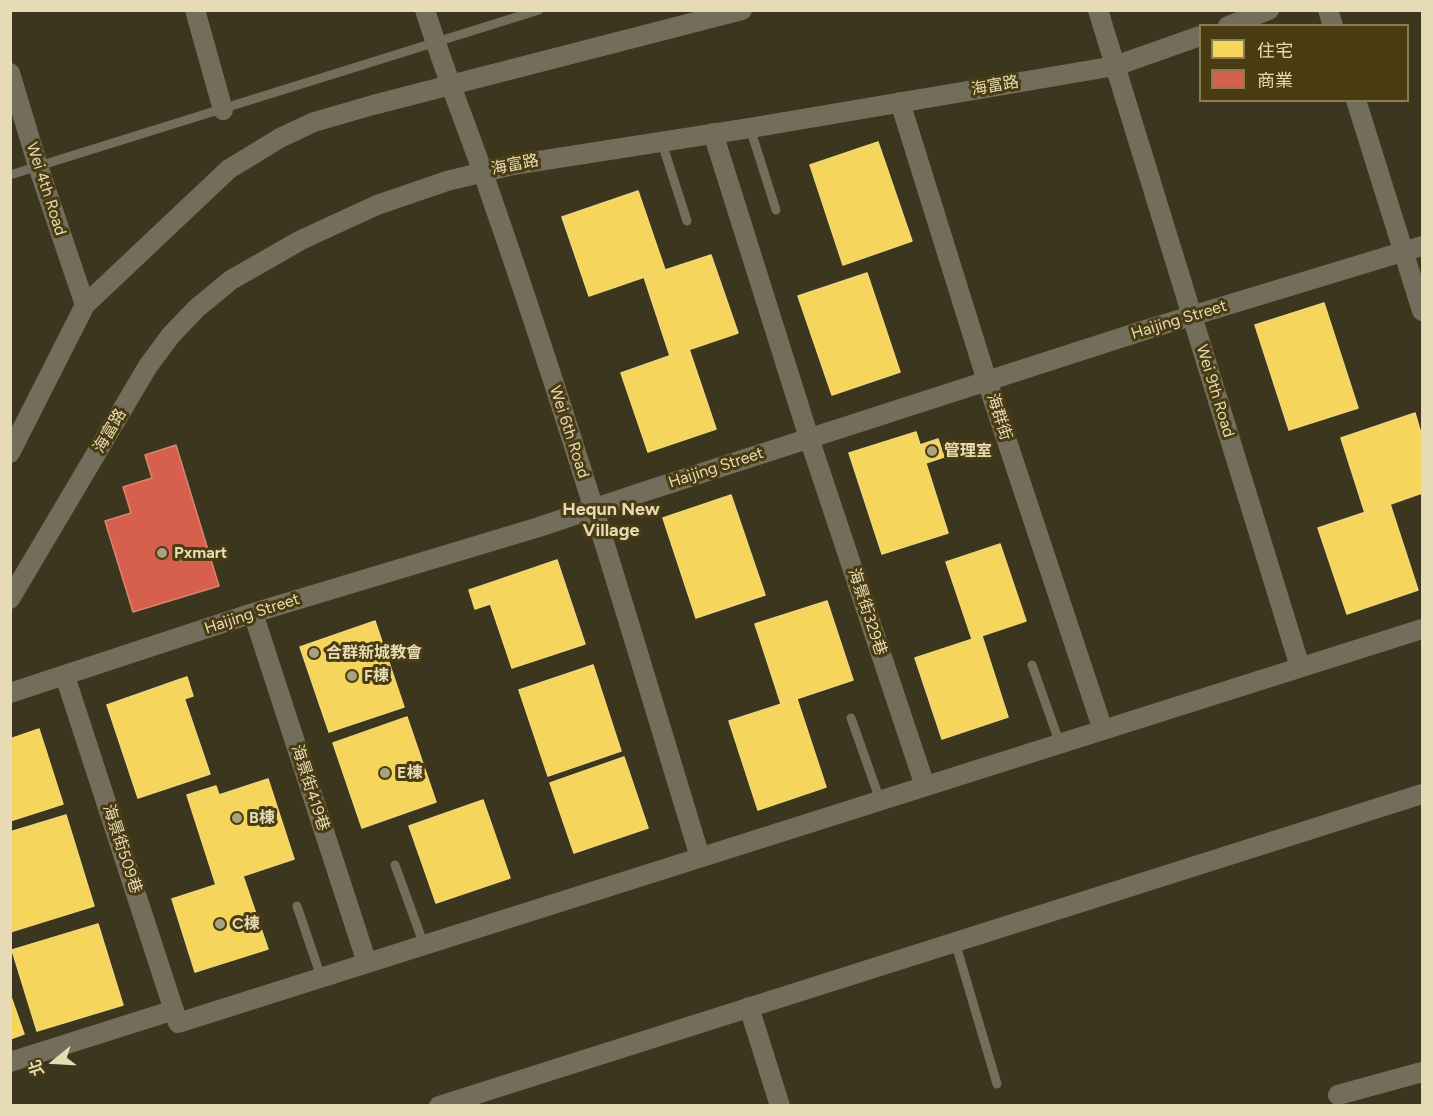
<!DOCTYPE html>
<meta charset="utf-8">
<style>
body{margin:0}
#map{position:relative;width:1433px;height:1116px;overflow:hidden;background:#3c361f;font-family:Figtree,"Noto Sans TC",sans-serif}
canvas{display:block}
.frame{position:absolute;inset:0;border:12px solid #e6dbb5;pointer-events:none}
.legend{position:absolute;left:1199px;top:24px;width:210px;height:78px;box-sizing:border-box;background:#493c12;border:2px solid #887c53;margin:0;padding:8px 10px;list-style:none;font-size:18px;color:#e6dbb5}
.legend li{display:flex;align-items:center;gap:12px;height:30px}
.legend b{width:30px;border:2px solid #887c53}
.north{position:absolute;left:24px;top:1032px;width:60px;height:60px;-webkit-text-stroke:4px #493c12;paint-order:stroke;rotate:252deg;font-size:16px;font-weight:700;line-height:24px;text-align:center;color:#e6dbb5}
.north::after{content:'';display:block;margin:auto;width:21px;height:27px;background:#e6dbb5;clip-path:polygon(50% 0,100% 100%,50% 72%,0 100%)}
</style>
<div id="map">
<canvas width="1433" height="1116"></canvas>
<div class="frame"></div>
<ul class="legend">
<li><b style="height:16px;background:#f6d55c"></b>住宅</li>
<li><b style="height:16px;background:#d6604d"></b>商業</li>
</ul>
<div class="north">北</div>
</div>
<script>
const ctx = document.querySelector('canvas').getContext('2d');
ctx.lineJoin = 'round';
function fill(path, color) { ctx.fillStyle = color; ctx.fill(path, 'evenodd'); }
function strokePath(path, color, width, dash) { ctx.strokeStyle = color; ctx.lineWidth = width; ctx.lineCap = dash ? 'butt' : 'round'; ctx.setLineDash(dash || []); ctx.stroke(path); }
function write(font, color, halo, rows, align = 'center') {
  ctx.font = font + ' Figtree,"Noto Sans TC",sans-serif'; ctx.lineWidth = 6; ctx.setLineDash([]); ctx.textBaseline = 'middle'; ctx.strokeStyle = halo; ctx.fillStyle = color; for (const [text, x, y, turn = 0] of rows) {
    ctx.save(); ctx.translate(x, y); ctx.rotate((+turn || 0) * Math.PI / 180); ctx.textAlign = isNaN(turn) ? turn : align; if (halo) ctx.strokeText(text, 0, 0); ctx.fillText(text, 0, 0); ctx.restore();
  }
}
const homes = new Path2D(`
 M878 142 912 241 843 265 810 165Z
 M638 191 665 270 589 296 562 217Z
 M711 255 738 333 670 356 644 277Z
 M867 273 900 372 832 395 798 296Z
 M1324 303 1358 408 1289 430 1255 325Z
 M689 349 716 429 648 452 621 373Z
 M1415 413 1422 437V493L1365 513 1341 438Z
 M916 432 948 533 882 554 849 453Z
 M938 439 944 457 926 463 920 445Z
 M731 495 765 595 696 618 663 518Z
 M1390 504 1418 590 1347 614 1318 528Z
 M1000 544 1026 621 972 639 946 562Z
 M557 560 585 644 512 668 484 585Z
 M484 585 490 604 475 609 469 590Z
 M827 601 853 680 781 704 755 624Z
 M375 621 404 707 329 732 300 647Z
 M982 636 1008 717 942 739 915 658Z
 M593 665 621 751 548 776 519 690Z
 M187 677 193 696 184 699 178 680Z
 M178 680 210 774 138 798 107 705Z
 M797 699 826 787 758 810 729 721Z
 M407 717 436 802 362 828 333 743Z
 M39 729 63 804 10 821V739Z
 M624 757 648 828 574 853 550 783Z
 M268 779 294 859 216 885 187 795 216 786 219 795Z
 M483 800 510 878 436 903 409 826Z
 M66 815 94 906 10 932V832Z
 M243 876 268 949 195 972 172 899Z
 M98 924 123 1005 37 1031 12 950Z
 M10 994 24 1034 10 1039Z`);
const shops = new Path2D(`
 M176 445 219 586 133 612 105 521 131 513 123 487 152 478 145 455Z`);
const service = new Path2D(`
 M750 128 776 210
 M661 140 687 221
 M10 175 539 10
 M1032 665 1060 744
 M851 718 880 800
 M395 865 424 945
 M297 906 321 977
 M955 942 997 1084`);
const minor = new Path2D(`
 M195 10 223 110
 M425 10C445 74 471 136 492 199 568 416 633 637 700 857
 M1098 10 1300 667
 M1328 10 1333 26
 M1228 26 1269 10
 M10 73 38 166 85 305
 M1356 100 1422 311
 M900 102 987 381 1103 730
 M713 133 809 438 925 786
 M10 453 85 305 229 169 280 138 314 122 373 105 742 10
 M10 599 148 366 171 335 197 308 231 280 301 240 377 205 447 181 513 165 750 128 1115 66 1200 36
 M253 613 367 963
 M65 676 178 1023 1422 629
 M10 693 253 613 539 527 640 493 1145 330 1422 246
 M749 1007 780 1106
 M10 1062 174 1010
 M1338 1095 1422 1072
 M439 1106 1422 794`);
const markers = [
 [932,451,6,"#aaa180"],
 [162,553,6,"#aaa180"],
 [314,653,6,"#aaa180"],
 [352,676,6,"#aaa180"],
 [385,773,6,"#aaa180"],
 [237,818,6,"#aaa180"],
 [220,924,6,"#aaa180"]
];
const streetNames = [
 ["海富路",995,86,-10],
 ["海富路",515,165,-11],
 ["Wei 4th Road",46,189,72],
 ["Haijing Street",1179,320,-17],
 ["Wei 9th Road",1215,391,73],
 ["海群街",999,417,72],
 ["海富路",110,431,-59],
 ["Wei 6th Road",569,432,72],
 ["Haijing Street",716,468,-18],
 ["海景街329巷",867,612,72],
 ["Haijing Street",252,614,-18],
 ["海景街419巷",310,788,72],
 ["海景街509巷",122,849,72]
];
const poiNames = [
 ["管理室",944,451],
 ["Pxmart",174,553],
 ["合群新城教會",326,653],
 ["F棟",364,676],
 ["E棟",397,773],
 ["B棟",249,818],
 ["C棟",232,924]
];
const neighbourhoodNames = [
 ["Hequn New",611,510],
 ["Village",611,531]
];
fill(homes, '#f6d55c');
strokePath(homes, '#f1d777', 1.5);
fill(shops, '#d6604d');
strokePath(shops, '#db856c', 1.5);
strokePath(service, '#736d5b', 9);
strokePath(minor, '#736d5b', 20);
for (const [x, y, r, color] of markers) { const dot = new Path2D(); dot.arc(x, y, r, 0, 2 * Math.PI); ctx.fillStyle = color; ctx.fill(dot); strokePath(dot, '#493c12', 2); }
write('16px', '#e6dbb5', '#493c12', streetNames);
write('bold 16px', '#e6dbb5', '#493c12', poiNames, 'left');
write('bold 18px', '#e6dbb5', '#493c12', neighbourhoodNames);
</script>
